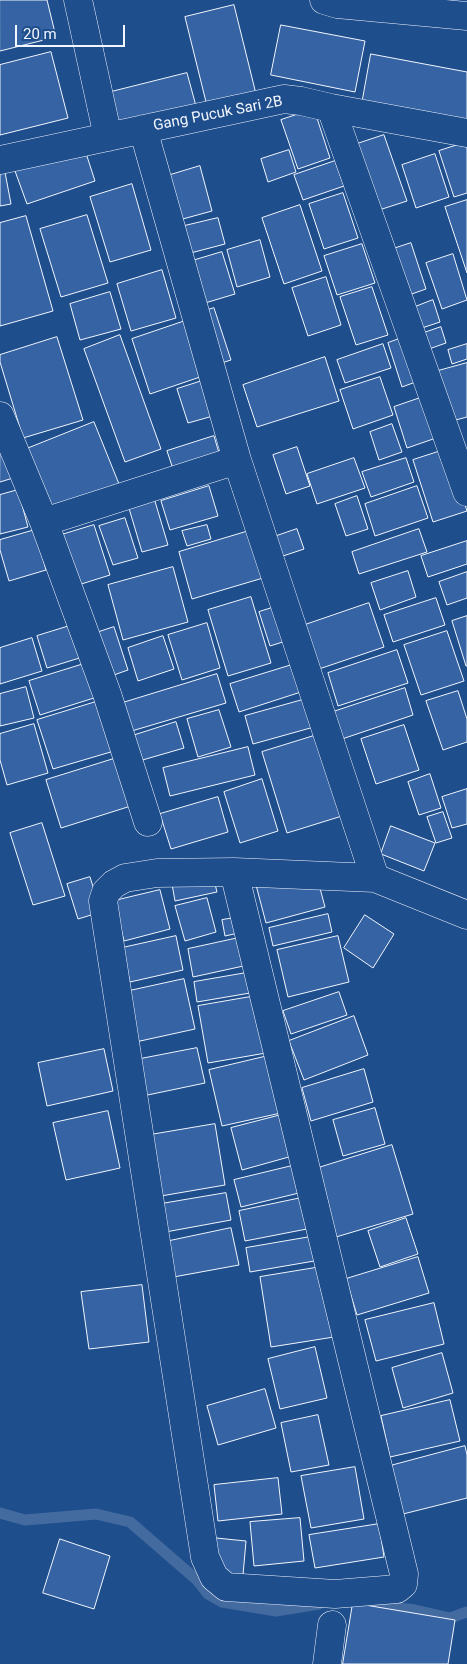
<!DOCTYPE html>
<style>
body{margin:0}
#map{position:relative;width:467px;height:1664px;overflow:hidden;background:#1f4e8c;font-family:Roboto,sans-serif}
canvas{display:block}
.scale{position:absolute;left:15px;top:25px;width:110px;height:22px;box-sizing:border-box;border:2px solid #f2f6ff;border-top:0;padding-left:6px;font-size:15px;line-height:18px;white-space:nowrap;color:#f2f6ff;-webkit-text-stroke:4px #1f4e8c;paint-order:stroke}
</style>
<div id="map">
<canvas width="467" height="1664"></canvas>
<div class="scale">20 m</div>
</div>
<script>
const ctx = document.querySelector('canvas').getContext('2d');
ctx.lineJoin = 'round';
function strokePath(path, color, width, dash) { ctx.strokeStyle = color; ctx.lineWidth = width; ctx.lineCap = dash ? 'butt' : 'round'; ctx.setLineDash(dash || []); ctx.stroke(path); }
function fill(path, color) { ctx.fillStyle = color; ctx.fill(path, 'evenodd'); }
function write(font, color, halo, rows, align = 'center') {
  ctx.font = font + ' Roboto,sans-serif'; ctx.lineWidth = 4; ctx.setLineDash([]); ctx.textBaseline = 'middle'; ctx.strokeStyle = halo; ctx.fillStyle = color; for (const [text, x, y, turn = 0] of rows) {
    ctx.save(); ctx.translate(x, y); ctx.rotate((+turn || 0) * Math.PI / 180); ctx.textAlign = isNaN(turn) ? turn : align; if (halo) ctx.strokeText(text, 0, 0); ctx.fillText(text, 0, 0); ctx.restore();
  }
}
const stream = new Path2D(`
 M0 1513 25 1520 96 1514 130 1522 197 1580 208 1594 222 1602 276 1611 319 1604
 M357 1603 415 1610 450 1618 467 1612`);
const building = new Path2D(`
 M0 0H47L56 37 0 51Z
 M234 5 256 94 207 106 185 17Z
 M281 25 365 41 355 92 271 75Z
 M51 52 68 118 0 135V65Z
 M371 54 467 72V123L362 104Z
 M187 73 196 106 116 126 107 93Z
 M314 109 330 158 298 169 281 120Z
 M384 135 407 201 376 211 354 145Z
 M467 142V193L454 197 439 151Z
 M84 147 95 181 27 204 15 171Z
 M289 150 296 172 268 182 261 159Z
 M435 154 449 197 416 208 402 165Z
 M335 161 344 186 303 200 294 175Z
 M200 166 212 211 179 220 167 176Z
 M4 167 11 204 0 206V168Z
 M132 184 151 250 110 262 90 197Z
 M343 193 358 238 324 249 309 204Z
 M467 200V273L445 207Z
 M300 205 322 271 284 284 262 218Z
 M87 215 108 283 61 297 40 229Z
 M26 216 53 311 0 326V223Z
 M218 218 225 244 183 255 176 228Z
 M260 240 270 277 237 287 227 250Z
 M411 243 426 289 406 296 390 250Z
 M362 244 375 283 337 295 324 256Z
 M222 252 235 294 195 306 182 264Z
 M453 254 467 300 442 309 426 263Z
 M162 270 176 318 131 331 117 284Z
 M326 277 341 325 308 336 292 288Z
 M372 287 388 335 356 345 340 297Z
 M110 292 121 329 80 340 70 304Z
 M433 300 440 322 422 328 415 307Z
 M214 308 231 360 215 365 198 313Z
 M185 321 203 376 150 394 132 339Z
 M441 327 446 343 426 350 421 334Z
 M120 335 161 449 125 462 84 349Z
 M407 336 421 380 402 387 388 343Z
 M57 337 83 420 23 438 0 362V355Z
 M383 344 391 368 345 383 337 360Z
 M467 344V359L452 364 448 350Z
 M325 357 339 401 257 427 243 385Z
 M467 363V417L452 421 438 371Z
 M380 377 393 415 353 429 340 390Z
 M202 381 213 416 188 423 177 389Z
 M426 396 439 437 407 448 394 407Z
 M94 422 119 484 49 512 24 450Z
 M392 424 402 452 379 460 370 432Z
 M0 435 13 478 0 482Z
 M214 436 219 453 173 469 167 451Z
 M297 447 310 486 286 494 273 455Z
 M447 449 467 511 433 522 413 460Z
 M354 458 365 488 317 504 307 474Z
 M406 458 414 482 371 497 362 472Z
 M209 486 218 516 170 530 161 501Z
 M417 486 428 518 375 536 365 504Z
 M18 490 28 527 0 534V495Z
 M357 496 368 529 346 536 335 504Z
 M154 498 168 545 142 552 128 505Z
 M125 518 138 558 113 565 99 526Z
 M94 525 110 575 75 586 58 536Z
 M207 525 211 539 187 546 182 531Z
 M297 529 304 549 271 560 265 540Z
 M419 529 427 552 359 574 352 552Z
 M35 530 46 570 9 581 0 550V540Z
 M249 531 263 578 192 599 179 552Z
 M467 541V564L428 577 421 556Z
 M173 567 188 622 123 640 108 585Z
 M408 571 416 597 380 610 371 583Z
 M467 572V598L447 605 439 582Z
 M251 597 271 663 228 676 208 610Z
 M436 598 445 625 393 642 384 615Z
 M369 603 384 647 316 670 302 626Z
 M278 606 289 640 270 646 259 612Z
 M467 616V666H466L452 621Z
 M207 623 220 668 182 680 168 635Z
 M76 624 86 656 47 668 37 636Z
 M114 627 128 670 108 677 93 634Z
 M447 631 464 681 421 695 404 645Z
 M163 636 174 669 138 681 128 648Z
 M32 638 42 671 0 684V648Z
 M397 650 408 683 338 706 328 673Z
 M87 663 97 697 40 715 29 681Z
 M295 664 304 691 239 712 230 684Z
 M217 674 226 703 125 733 116 705Z
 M26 687 34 718 0 726V694Z
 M405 688 413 715 342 739 333 712Z
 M458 691 467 719V742L443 750 426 701Z
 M306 699 314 727 253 744 245 716Z
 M99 701 114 751 53 769 37 720Z
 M219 710 231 747 198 757 187 719Z
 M176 722 184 748 139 761 132 736Z
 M34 724 48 773 7 785 0 760V734Z
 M404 725 419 770 376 784 361 739Z
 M317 735 342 816 287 833 262 752Z
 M248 747 255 775 170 796 163 768Z
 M120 757 134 805 61 828 46 780Z
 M430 774 441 808 419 815 408 782Z
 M262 779 278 831 240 843 224 792Z
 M467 789V824L452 828 442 797Z
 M218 797 228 832 171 849 160 814Z
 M443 812 452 838 436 843 427 817Z
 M42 823 65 896 33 905 10 833Z
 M391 826 435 843 424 871 381 854Z
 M213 876 217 892 175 901 172 884Z
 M90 877 101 912 78 919 67 884Z
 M317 877 325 907 266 923 256 885Z
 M160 890 170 929 124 941 114 901Z
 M207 898 216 932 185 941 175 906Z
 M328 914 332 932 273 946 269 928Z
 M365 915 394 934 373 968 344 948Z
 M240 917 243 932 225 936 222 920Z
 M176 936 183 970 130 982 122 948Z
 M338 936 349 982 288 997 277 950Z
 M243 937 248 965 193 977 188 949Z
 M252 972 256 992 197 1002 194 982Z
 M184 979 195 1029 131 1043 120 993Z
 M339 992 347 1015 291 1034 283 1011Z
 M256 996 266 1053 208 1063 198 1006Z
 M354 1016 368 1055 304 1080 289 1041Z
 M197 1048 205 1083 138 1097 130 1061Z
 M104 1049 113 1091 47 1106 38 1063Z
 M268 1056 281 1113 222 1126 209 1070Z
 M364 1069 373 1102 311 1121 302 1088Z
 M375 1108 385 1144 343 1156 333 1120Z
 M108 1111 120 1168 66 1180 53 1123Z
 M285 1114 296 1155 242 1170 231 1128Z
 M215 1124 225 1185 155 1197 144 1136Z
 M392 1145 413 1214 336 1237 315 1169Z
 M296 1165 303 1192 241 1207 234 1180Z
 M226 1193 231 1220 160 1233 155 1205Z
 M306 1197 312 1228 245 1241 239 1211Z
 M406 1218 418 1254 380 1267 368 1231Z
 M231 1228 239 1265 168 1278 160 1243Z
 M316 1236 320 1260 250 1272 246 1248Z
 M418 1257 429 1293 357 1315 346 1279Z
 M321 1267 334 1337 271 1347 260 1277Z
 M142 1285 149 1342 89 1349 81 1292Z
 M434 1303 444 1344 376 1361 365 1320Z
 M315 1347 327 1398 280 1409 268 1359Z
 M442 1353 453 1393 403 1408 392 1368Z
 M265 1389 276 1428 218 1445 207 1406Z
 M450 1400 460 1441 390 1457 381 1416Z
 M318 1415 329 1465 291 1472 281 1423Z
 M465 1446 467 1455V1498L403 1514 390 1466Z
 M355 1467 364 1519 311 1528 301 1476Z
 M278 1478 282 1514 218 1521 214 1485Z
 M300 1518 304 1561 254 1566 250 1522Z
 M379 1524 384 1557 315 1568 309 1535Z
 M216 1538 246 1541 243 1575 212 1573Z
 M60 1539 110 1556 94 1609 43 1593Z
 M353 1603 455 1620 448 1664H343Z`);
const minor = new Path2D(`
 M78 0 108 137
 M324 0 337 4 467 16
 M331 108 467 492
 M143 129 237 460 375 878
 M0 160 284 99 301 101 331 108 467 133
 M0 416 44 522 107 694 148 822
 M44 522 237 460
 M234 872 404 1574 403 1584 397 1589 335 1594 226 1587 214 1577 205 1557 103 901 106 892 114 884 125 878 157 873 234 872 375 878 467 915
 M327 1664 332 1625`);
const streetNames = [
 ["Gang Pucuk Sari 2B",218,114,-11]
];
strokePath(stream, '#446ba0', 11);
fill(building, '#3563a3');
strokePath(building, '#f2f6ff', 1);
strokePath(minor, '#f2f6ff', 29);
strokePath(minor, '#1f4e8c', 28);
write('15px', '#f2f6ff', '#1f4e8c', streetNames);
</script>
